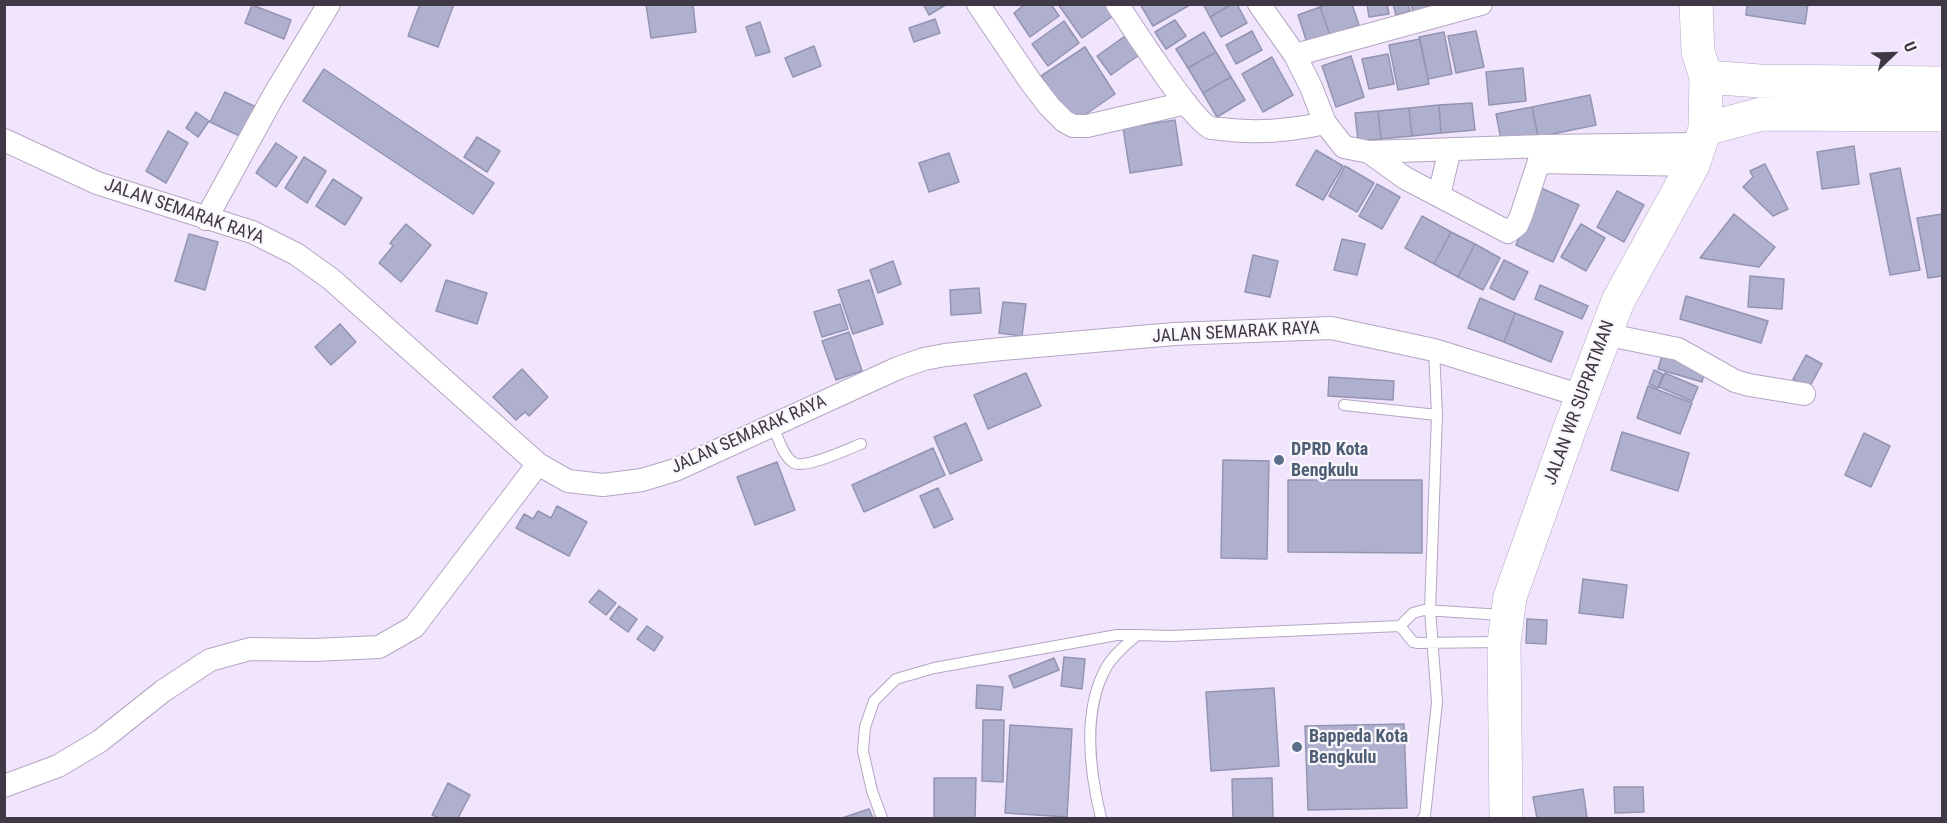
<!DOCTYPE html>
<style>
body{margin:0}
#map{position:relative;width:1947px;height:823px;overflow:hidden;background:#f1e5fd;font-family:"Roboto Condensed",sans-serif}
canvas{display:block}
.frame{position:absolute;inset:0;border:6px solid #3f3945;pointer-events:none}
.north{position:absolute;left:1863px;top:24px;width:60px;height:60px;-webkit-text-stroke:4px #f9f6fc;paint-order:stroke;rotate:67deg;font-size:16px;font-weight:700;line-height:24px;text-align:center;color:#3f3945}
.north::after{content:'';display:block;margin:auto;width:21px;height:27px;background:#3f3945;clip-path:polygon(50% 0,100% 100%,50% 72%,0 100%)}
</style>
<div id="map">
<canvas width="1947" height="823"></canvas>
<div class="frame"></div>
<div class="north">U</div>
</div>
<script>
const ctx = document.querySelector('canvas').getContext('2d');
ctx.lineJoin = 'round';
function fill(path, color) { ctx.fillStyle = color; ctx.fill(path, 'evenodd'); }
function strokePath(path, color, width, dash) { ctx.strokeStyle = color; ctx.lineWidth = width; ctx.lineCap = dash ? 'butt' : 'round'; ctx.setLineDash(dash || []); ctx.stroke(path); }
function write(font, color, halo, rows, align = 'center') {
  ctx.font = font + ' "Roboto Condensed",sans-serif'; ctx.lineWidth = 4.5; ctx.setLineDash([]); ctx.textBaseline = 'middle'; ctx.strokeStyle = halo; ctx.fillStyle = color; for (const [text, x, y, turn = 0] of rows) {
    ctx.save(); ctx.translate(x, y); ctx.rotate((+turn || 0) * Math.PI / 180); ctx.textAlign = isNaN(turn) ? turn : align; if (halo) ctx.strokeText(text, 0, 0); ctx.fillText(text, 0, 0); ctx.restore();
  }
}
const building = new Path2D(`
 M420 4H454L438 47 408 36Z
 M646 4H693L696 32 651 38Z
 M923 4H947L929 15Z
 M1025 4H1051L1059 16 1030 37 1014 13Z
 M1058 4H1105L1113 16 1082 38Z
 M1140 4H1187L1188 6 1153 26Z
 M1203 4H1232L1210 17Z
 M1232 4H1237L1247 23 1221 37 1210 17Z
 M1327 4H1352L1359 25 1330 35 1320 7Z
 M1367 4H1387L1389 14 1369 17Z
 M1393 4H1408L1410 11 1396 15Z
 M1411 4H1437L1414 17Z
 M1747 4H1808L1805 24 1746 15Z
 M252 5 291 20 284 39 245 23Z
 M1320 7 1330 35 1307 43 1298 15Z
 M935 19 940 33 914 42 909 28Z
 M1175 20 1186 36 1166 49 1155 32Z
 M1064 21 1079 43 1048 66 1032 44Z
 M760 22 770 52 756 56 746 27Z
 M1252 31 1262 50 1236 64 1226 45Z
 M1476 31 1484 67 1456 73 1448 36Z
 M1204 32 1216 52 1188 68 1176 49Z
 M1444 32 1452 74 1428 79 1419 37Z
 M1125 36 1139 55 1111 75 1097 56Z
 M1420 39 1429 84 1398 90 1389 45Z
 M814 46 821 66 793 77 785 58Z
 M1085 47 1115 94 1073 123 1041 76Z
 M1216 52 1231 77 1203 93 1188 68Z
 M1388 54 1394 84 1369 89 1362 59Z
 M1351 56 1364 97 1336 107 1322 66Z
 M1272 57 1293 95 1263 112 1242 74Z
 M1523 68 1526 101 1489 105 1486 72Z
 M324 69 494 183 473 214 303 101Z
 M1231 77 1245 100 1217 117 1203 93Z
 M225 92 260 109 246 139 210 122Z
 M1590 95 1596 125 1538 137 1532 107Z
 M1472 103 1475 130 1441 133 1439 105Z
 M1439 105 1441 133 1412 136 1409 108Z
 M1532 107 1538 137 1502 144 1496 114Z
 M1409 108 1412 136 1381 139 1378 111Z
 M1378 111 1381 139 1358 141 1355 113Z
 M196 112 209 121 198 137 186 128Z
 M1175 120 1182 165 1130 173 1123 128Z
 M168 131 188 143 166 183 146 171Z
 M477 137 500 151 487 172 464 157Z
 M276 143 297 157 276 187 256 173Z
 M1854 146 1859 184 1822 189 1817 152Z
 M1316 150 1343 166 1323 200 1296 185Z
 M949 153 959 182 929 192 919 163Z
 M304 157 326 171 307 203 285 188Z
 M1765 164 1788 209 1773 216 1743 187 1753 177 1750 171Z
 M1345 166 1374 183 1357 212 1329 196Z
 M1900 168 1920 270 1890 275 1870 174Z
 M333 179 362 198 345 225 316 206Z
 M1377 184 1400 197 1382 229 1359 216Z
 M1541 188 1579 205 1553 262 1516 245Z
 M1617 191 1644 205 1624 242 1597 227Z
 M1734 214 1775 247 1759 267 1700 258Z
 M1942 214V276L1928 278 1917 218Z
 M1422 216 1451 232 1434 264 1405 248Z
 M406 224 431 245 401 282 379 263 393 246 390 243Z
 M1581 224 1605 238 1586 271 1561 257Z
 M1451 232 1475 244 1458 277 1434 264Z
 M189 234 218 242 205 290 175 281Z
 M1342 239 1365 244 1357 275 1334 270Z
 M1475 244 1500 258 1483 290 1458 277Z
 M1253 255 1278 261 1270 297 1245 292Z
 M1504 260 1528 272 1514 300 1490 288Z
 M893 261 901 284 878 293 870 270Z
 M1750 276 1784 279 1782 309 1748 307Z
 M446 280 487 293 477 324 436 311Z
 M869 280 883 324 853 334 838 290Z
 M1540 285 1588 306 1582 319 1535 299Z
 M979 288 981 313 951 315 950 290Z
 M1686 296 1768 321 1761 343 1680 319Z
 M1480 298 1515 313 1504 342 1468 328Z
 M1003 302 1026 304 1022 336 999 333Z
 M840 304 848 329 822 337 814 312Z
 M1515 313 1563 332 1551 362 1504 342Z
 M340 324 356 342 331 365 315 347Z
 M849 332 862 371 836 380 822 341Z
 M1663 353 1706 366 1702 382 1658 369Z
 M1806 355 1822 364 1809 388 1793 379Z
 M522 369 548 397 529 416 525 412 516 420 493 397Z
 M1654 370 1663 374 1658 388 1649 384Z
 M1026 373 1041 406 988 429 974 395Z
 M1665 373 1698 387 1692 401 1659 387Z
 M1329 377 1394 381 1393 400 1328 396Z
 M1648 386 1692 403 1680 434 1637 418Z
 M966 423 982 460 950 474 934 437Z
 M1622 432 1689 453 1678 491 1611 470Z
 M1864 433 1890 446 1871 487 1845 475Z
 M933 448 945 475 864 512 852 485Z
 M1223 460 1269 461 1267 559 1221 558Z
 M777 462 795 510 755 525 737 477Z
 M1288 480H1422V553L1288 552Z
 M938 488 953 519 934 528 920 496Z
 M557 506 587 522 569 556 516 528 524 514 533 519 538 511 551 518Z
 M1583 579 1627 585 1623 618 1579 613Z
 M599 590 616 603 606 615 589 602Z
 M619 606 637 619 628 632 610 619Z
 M1527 619 1547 620 1546 644 1526 643Z
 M647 626 663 637 654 651 637 639Z
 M1064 657 1085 659 1082 689 1061 686Z
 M1054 658 1059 670 1014 688 1009 676Z
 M977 685 1003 687 1001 710 976 708Z
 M1274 688 1279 766 1211 771 1206 692Z
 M983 720H1004L1003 782 982 781Z
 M1404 724 1407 808 1308 810 1305 726Z
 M1010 725 1072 729 1067 817 1005 813Z
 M934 778H976L975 818H934Z
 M1272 778 1273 818H1233L1232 779Z
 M448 783 470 795 458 818H439L432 815Z
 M1614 787H1643L1644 812 1615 813Z
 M1583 789 1587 818H1537L1533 797Z
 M869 809 873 818H842Z`);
const service = new Path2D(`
 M1344 405 1437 415
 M773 426C778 437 783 457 794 463 805 469 848 449 861 444
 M1400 626 1413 642 1418 643 1500 642
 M882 818 872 791 863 751 865 727 874 701 896 679 934 668 1117 635H1137
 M1101 818C1090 773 1082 711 1106 668 1113 655 1126 645 1137 635L1171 636 1400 626 1413 613 1424 610 1503 615
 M1423 818 1425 816 1437 702 1430 610 1437 415 1434 350`);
const minor = new Path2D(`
 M978 4 1030 81 1049 106 1064 121 1073 126H1087L1186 103
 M1117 4C1132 26 1192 121 1211 128 1217 129 1224 129 1230 130 1262 133 1294 130 1325 123
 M1259 4 1295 55 1311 87 1325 123 1344 147 1369 152 1544 146 1701 144
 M1295 55 1481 4
 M4 140 97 183 252 232 296 254 331 279 538 464 568 481 603 485 642 480 675 470 898 368 924 359 945 355 1002 349 1174 334 1331 328 1434 350 1582 396
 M1369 152 1405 178 1508 232 1517 225 1521 216 1544 146
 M1539 162 1693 165
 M1439 195 1450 149
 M206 219 274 95 329 4
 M1604 334 1678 349 1735 381 1749 385 1804 394
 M4 786 58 766 100 741 163 691 210 660 250 649 314 650 379 647 414 627 538 464`);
const trunk = new Path2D(`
 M1706 77 1760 81 1942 83
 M1705 129 1762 114 1942 115
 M1506 818 1504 642 1510 597 1570 428 1618 301 1693 165 1705 129 1706 77 1698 52 1696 4`);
const markers = [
 [1279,460,6,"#5c6f8a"],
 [1297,747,6,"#5c6f8a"]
];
const streetNames = [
 ["JALAN SEMARAK RAYA",184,212,19],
 ["JALAN SEMARAK RAYA",1236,333,-3],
 ["JALAN WR SUPRATMAN",1580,403,-70],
 ["JALAN SEMARAK RAYA",749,435,-24]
];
const serviceNames = [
 ["DPRD Kota",1291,450],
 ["Bengkulu",1291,471],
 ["Bappeda Kota",1309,737],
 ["Bengkulu",1309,758]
];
fill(building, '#afb0cd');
strokePath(building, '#9394b2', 1.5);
strokePath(service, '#b4a6c2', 12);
strokePath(minor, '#b4a6c2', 24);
strokePath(trunk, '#b4a6c2', 34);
strokePath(service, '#fff', 10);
strokePath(minor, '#fff', 22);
strokePath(trunk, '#fff', 33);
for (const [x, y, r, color] of markers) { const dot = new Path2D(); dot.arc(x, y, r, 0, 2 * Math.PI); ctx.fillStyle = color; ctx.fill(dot); strokePath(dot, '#f9f6fc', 2); }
write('18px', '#3f3945', '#f9f6fc', streetNames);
write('bold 18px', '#4e5e75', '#f9f6fc', serviceNames, 'left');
</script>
